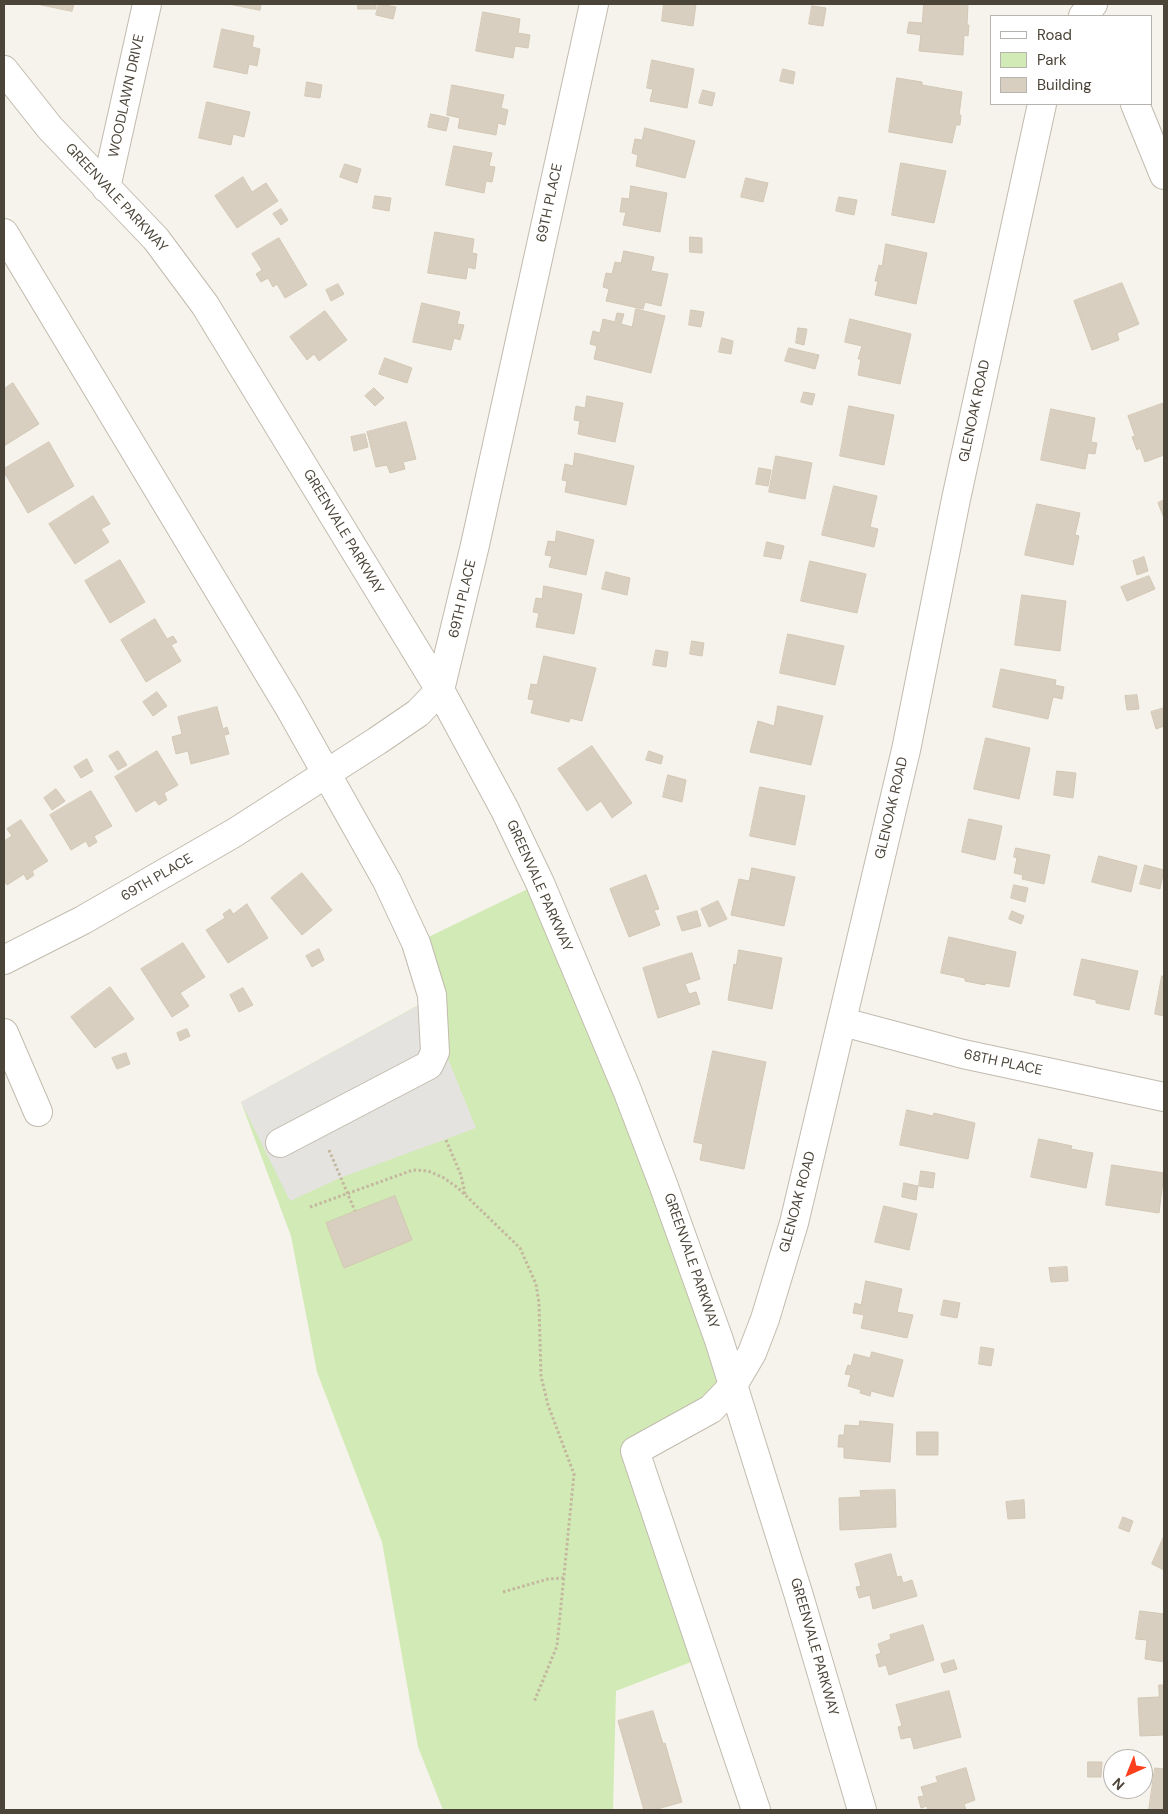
<!DOCTYPE html>
<style>
body{margin:0}
#map{position:relative;width:1168px;height:1814px;overflow:hidden;background:#f6f3ec;font-family:"DM Sans",sans-serif}
canvas{display:block}
.frame{position:absolute;inset:0;border:5px solid #4b4439;pointer-events:none}
.legend{position:absolute;left:990px;top:15px;width:162px;height:90px;box-sizing:border-box;background:#fff;border:1px solid #b7b4b0;margin:0;padding:6px 9px;list-style:none;font-size:15px;color:#4b4439}
.legend li{display:flex;align-items:center;gap:10px;height:25px}
.legend b{width:25px;border:1px solid #b7b4b0}
.north{position:absolute;left:1103px;top:1749px;width:50px;height:50px;box-sizing:border-box;background:#fff;border:1px solid #b7b4b0;border-radius:50%;rotate:224deg;font-size:14px;font-weight:700;line-height:20px;text-align:center;color:#4b4439}
.north::after{content:'';display:block;margin:auto;width:18px;height:22px;background:#fc3f1d;clip-path:polygon(50% 0,100% 100%,50% 72%,0 100%)}
</style>
<div id="map">
<canvas width="1168" height="1814"></canvas>
<div class="frame"></div>
<ul class="legend">
<li><b style="height:6px;background:#fff"></b>Road</li>
<li><b style="height:14px;background:#d2eab5"></b>Park</li>
<li><b style="height:14px;background:#d8cfc1"></b>Building</li>
</ul>
<div class="north">N</div>
</div>
<script>
const ctx = document.querySelector('canvas').getContext('2d');
ctx.lineJoin = 'round';
function fill(path, color) { ctx.fillStyle = color; ctx.fill(path, 'evenodd'); }
function strokePath(path, color, width, dash) { ctx.strokeStyle = color; ctx.lineWidth = width; ctx.lineCap = dash ? 'butt' : 'round'; ctx.setLineDash(dash || []); ctx.stroke(path); }
function write(font, color, halo, rows, align = 'center') {
  ctx.font = font + ' "DM Sans",sans-serif'; ctx.lineWidth = 4; ctx.setLineDash([]); ctx.textBaseline = 'middle'; ctx.strokeStyle = halo; ctx.fillStyle = color; for (const [text, x, y, turn = 0] of rows) {
    ctx.save(); ctx.translate(x, y); ctx.rotate((+turn || 0) * Math.PI / 180); ctx.textAlign = isNaN(turn) ? turn : align; if (halo) ctx.strokeText(text, 0, 0); ctx.fillText(text, 0, 0); ctx.restore();
  }
}
const green = new Path2D(`
 M540 883 732 1387 635 1451 704 1657 616 1691 613 1810H443L418 1747 382 1542 317 1372 291 1236 241 1102 424 1002 416 943Z`);
const parking = new Path2D(`
 M425 1002 476 1128 340 1178 290 1201 241 1102Z`);
const building = new Path2D(`
 M37 4H74L72 11Z
 M229 4H261L260 10Z
 M358 4H376V9H358Z
 M379 4 396 7 393 19 376 15Z
 M664 4H696L693 26 662 21Z
 M924 4H968L967 25H969L968 36 964 35 963 55 919 51 921 35 907 33 909 22 922 23Z
 M812 6 826 8 823 26 809 24Z
 M483 12 520 19 518 33 530 35 528 48 515 46 513 58 476 51Z
 M222 29 254 36 252 47 260 49 257 66 249 64 247 74 214 67Z
 M652 60 694 69 687 108 650 101 653 89 647 88Z
 M783 69 795 72 793 84 780 81Z
 M897 78 922 82V85L962 92 959 115H961L960 125H956L952 143 889 132Z
 M307 82 322 85 320 98 305 96Z
 M452 85 504 95 501 108 508 110 505 125 498 123 496 135 458 128 460 118 447 115Z
 M703 90 715 93 712 106 699 103Z
 M207 102 250 112 244 137 233 134 231 145 199 138Z
 M431 114 449 118 446 131 428 127Z
 M645 128 695 141 685 178 636 166 638 155 632 153 635 139 642 140Z
 M454 146 492 153 489 166 495 167 492 182 486 181 484 193 446 185Z
 M901 163 946 171 934 223 892 215Z
 M345 164 361 169 357 183 340 177Z
 M243 177 252 192 266 183 278 201 237 228 215 196Z
 M746 178 768 183 763 202 741 197Z
 M631 186 667 193 660 232 623 225 626 212H620L622 198 629 199Z
 M375 196 391 198 389 211 373 208Z
 M839 197 857 200 854 215 836 211Z
 M281 209 288 220 281 225 273 214Z
 M435 232 474 239 472 253 477 254 475 269 468 267 466 279 428 273Z
 M690 237 702 238V253L690 252Z
 M279 238 307 285 285 298 277 284 273 287 268 278 261 282 256 274 262 270 252 254Z
 M886 244 927 253 916 304 875 295 878 281H875L879 265 882 266Z
 M624 251 654 257 651 271 668 274 661 306 645 302 643 309 606 301 609 289 603 287 606 273 612 274 615 262 621 263Z
 M1122 283 1139 324 1117 333 1119 340 1092 350 1074 301Z
 M338 284 344 294 331 301 326 290Z
 M422 303 460 312 457 324 464 325 460 340 454 338 451 350 413 342Z
 M636 309 665 316 651 373 594 359 597 346 590 344 593 331 600 333 603 319 615 322 617 313 624 314 621 324 632 327Z
 M691 310 704 312 701 327 689 325Z
 M325 311 347 340 319 361 314 354 307 360 290 337Z
 M850 319 911 334 900 384 858 375 861 359H858L862 346 845 342Z
 M798 328 807 329 804 345 796 343Z
 M722 338 733 341 731 354 719 352Z
 M789 348 819 355 815 369 785 361Z
 M385 358 412 368 407 383 379 374Z
 M13 383 39 424 4 446V389Z
 M374 388 384 398 375 406 365 396Z
 M804 392 815 394 812 405 801 402Z
 M587 396 623 403 615 442 578 434 580 421 574 420 576 406 585 408Z
 M1164 403V455L1145 462 1140 448 1137 450 1132 437 1135 436 1128 416Z
 M849 406 894 415 884 465 840 456Z
 M1051 409 1095 418 1091 442 1097 443 1095 454 1088 453 1085 469 1041 460Z
 M406 422 416 459 403 462 405 469 390 473 387 465 376 467 367 432Z
 M365 434 368 447 354 451 351 437Z
 M49 442 74 486 28 513 4 472V469Z
 M575 453 634 466 626 505 565 492 567 481 562 480 565 464 573 466Z
 M776 456 812 463 805 499 769 492Z
 M759 468 771 470 768 486 756 484Z
 M834 486 877 496 870 527 878 529 874 547 822 535Z
 M93 496 110 524 101 529 109 542 75 564 49 524Z
 M1164 500V518L1158 503Z
 M1037 504 1080 513 1075 535 1079 536 1073 565 1025 555Z
 M557 531 594 540 586 575 549 567 552 556 545 555 548 541 555 542Z
 M767 542 784 546 781 559 764 556Z
 M1144 557 1148 571 1137 575 1133 561Z
 M120 560 145 602 110 623 85 581Z
 M810 561 866 574 857 613 801 601Z
 M606 572 630 578 627 595 602 589Z
 M1149 576 1155 589 1127 601 1121 587Z
 M544 586 582 594 574 634 536 627 539 613 533 612 536 598 542 599Z
 M1022 595 1066 601 1060 651 1015 645Z
 M155 619 167 639 173 636 177 642 171 645 181 661 146 682 121 640Z
 M788 634 844 646 835 685 780 673Z
 M692 641 704 643 702 656 690 654Z
 M656 650 668 652 666 667 653 665Z
 M544 656 596 668 582 721 570 718 569 722 531 713 534 700 528 699 531 684 537 685Z
 M1001 669 1056 680 1055 685 1064 687 1062 699 1053 697 1048 719 993 707Z
 M157 692 167 706 153 716 143 702Z
 M1137 695 1139 709 1127 710 1125 696Z
 M778 706 823 716 811 765 750 752 758 721 774 726Z
 M217 707 223 729 227 727 229 734 224 735 229 754 191 764 188 751 176 754 172 737 182 734 178 717Z
 M1164 708V726L1156 729 1151 712Z
 M986 738 1030 748 1019 799 974 789Z
 M592 746 632 803 612 818 601 801 587 811 558 769Z
 M118 751 127 765 118 770 109 756Z
 M157 751 178 785 164 793 167 800 159 805 155 800 136 812 115 777Z
 M649 751 663 756 661 764 646 760Z
 M87 759 93 771 81 778 74 767Z
 M1057 771 1076 773 1073 798 1054 795Z
 M668 775 686 780 682 802 663 797Z
 M760 787 805 796 795 845 750 836Z
 M56 789 65 801 52 810 44 798Z
 M91 791 112 826 94 836 97 842 89 847 86 841 71 850 50 815Z
 M969 819 1002 826 995 860 962 852Z
 M21 820 48 861 32 871 34 875 27 880 24 874 7 885 4 880V841L12 836 7 829Z
 M1016 848 1050 855 1044 884 1022 879 1023 875 1014 873 1017 858 1014 857Z
 M1099 856 1137 866 1131 892 1092 882Z
 M1145 865 1164 870 1160 889 1140 884Z
 M752 868 795 877 784 926 731 915 739 879 749 881Z
 M302 873 332 910 302 935 271 898Z
 M646 875 659 909 654 910 660 925 629 937 610 889Z
 M1014 885 1028 888 1025 902 1011 898Z
 M718 901 727 919 709 927 701 909Z
 M247 904 268 938 228 963 206 930 225 918 223 914 230 909 233 914Z
 M697 911 701 926 682 931 677 917Z
 M1012 911 1024 916 1021 924 1009 919Z
 M949 937 1016 952 1009 987 985 983V985L965 981V978L941 973Z
 M183 943 205 977 180 993 189 1006 172 1017 141 969Z
 M319 949 324 960 312 967 306 956Z
 M739 950 782 958 772 1009 728 1000 734 964 736 965Z
 M692 953 700 979 685 984 689 994 696 992 700 1004 658 1018 643 968Z
 M1082 959 1138 971 1129 1010 1096 1003V1000L1074 995Z
 M1162 976 1164 977V1016L1155 1014Z
 M110 987 134 1019 95 1048 71 1017Z
 M243 988 253 1005 239 1012 230 995Z
 M187 1029 190 1036 180 1041 177 1033Z
 M713 1051 766 1062 744 1169 700 1160 703 1144 694 1142Z
 M126 1053 130 1064 117 1069 112 1058Z
 M907 1110 933 1116 934 1113 975 1123 968 1159 900 1145Z
 M1039 1139 1072 1146 1071 1149 1093 1153 1086 1188 1031 1177Z
 M1112 1165 1164 1173 1159 1213 1106 1205Z
 M921 1171 935 1173 933 1188 919 1186Z
 M904 1183 918 1186 916 1200 902 1197Z
 M395 1196 412 1240 344 1268 326 1223Z
 M884 1206 917 1214 909 1250 875 1242Z
 M1067 1267 1068 1281 1051 1282 1049 1268Z
 M866 1281 902 1289 897 1312 913 1315 907 1338 861 1328 864 1315 853 1313 855 1303 861 1305Z
 M944 1300 960 1303 957 1318 941 1315Z
 M981 1347 994 1349 991 1366 979 1364Z
 M872 1352 903 1360 893 1397 871 1391 870 1396 860 1393 861 1390 848 1386 851 1375 845 1374 848 1365 851 1366 854 1354 870 1358Z
 M860 1421 893 1424 890 1462 844 1458V1447H838L839 1435H844L845 1425 859 1426Z
 M917 1432H938V1455H917Z
 M895 1490 896 1527 840 1530 839 1498 861 1497 860 1491Z
 M1024 1500 1025 1518 1008 1519 1006 1502Z
 M1123 1517 1133 1521 1129 1532 1119 1528Z
 M1164 1536V1570L1152 1564Z
 M891 1554 897 1577 901 1576 903 1583 912 1580 917 1596 873 1609 870 1595 859 1598 856 1587 861 1586 855 1564Z
 M1140 1611 1164 1614V1662L1145 1659 1147 1640 1136 1639Z
 M923 1625 934 1660 889 1675 886 1665 879 1667 876 1655 881 1653 878 1644 891 1639 890 1635Z
 M954 1660 957 1669 944 1673 941 1664Z
 M1159 1685H1164V1735L1140 1736 1138 1698 1159 1697Z
 M949 1691 961 1737 914 1749 911 1737 901 1739 898 1727 902 1726 896 1705Z
 M653 1711 663 1744 665 1743 682 1802 654 1810H644L618 1721Z
 M1088 1762H1102L1101 1777H1088Z
 M966 1768 975 1800 964 1804 966 1810H928L927 1806 921 1808 918 1797 924 1796 921 1787 938 1782 936 1777Z
 M1155 1768 1164 1769V1810H1149Z`);
const path = new Path2D(`
 M446 1140 461 1175 465 1194
 M329 1150 355 1211
 M310 1207 413 1170 428 1171 444 1178 458 1188 520 1248 536 1284 539 1303 541 1376 548 1405 574 1474 557 1646 534 1702
 M503 1592 548 1579 564 1578`);
const minor = new Path2D(`
 M1083 16 1093 4
 M4 70 50 128 156 239 205 305 440 690 505 810 540 883 627 1090 663 1184 719 1340 799 1596 862 1810
 M1135 104 1164 175
 M106 188 147 4
 M4 233 289 707 387 881 416 943 432 995 435 1052 429 1065 280 1143
 M4 960 83 920 234 833 377 741 418 713 440 690 475 545 594 4
 M843 1022 963 1054 1164 1097
 M4 1033 38 1112
 M756 1810 635 1451 711 1409 732 1387 752 1353 765 1319 794 1223 906 750 956 499 1042 104`);
const streetNames = [
 ["WOODLAWN DRIVE",127,96,-78],
 ["GREENVALE PARKWAY",116,198,47],
 ["69TH PLACE",550,203,-78],
 ["GLENOAK ROAD",975,411,-78],
 ["GREENVALE PARKWAY",343,532,59],
 ["69TH PLACE",463,599,-77],
 ["GLENOAK ROAD",892,808,-77],
 ["69TH PLACE",157,878,-30],
 ["GREENVALE PARKWAY",539,886,66],
 ["68TH PLACE",1003,1063,12],
 ["GLENOAK ROAD",798,1202,-75],
 ["GREENVALE PARKWAY",691,1261,71],
 ["GREENVALE PARKWAY",814,1647,74]
];
fill(green, '#d2eab5');
fill(parking, '#e5e3e0');
fill(building, '#d8cfc1');
strokePath(building, '#d3c7b4', 1);
strokePath(minor, '#c2bbae', 30);
strokePath(path, '#c4b79f', 3, [2.5, 2.5]);
strokePath(minor, '#fff', 28);
write('14px', '#4b4439', '#fff', streetNames);
</script>
